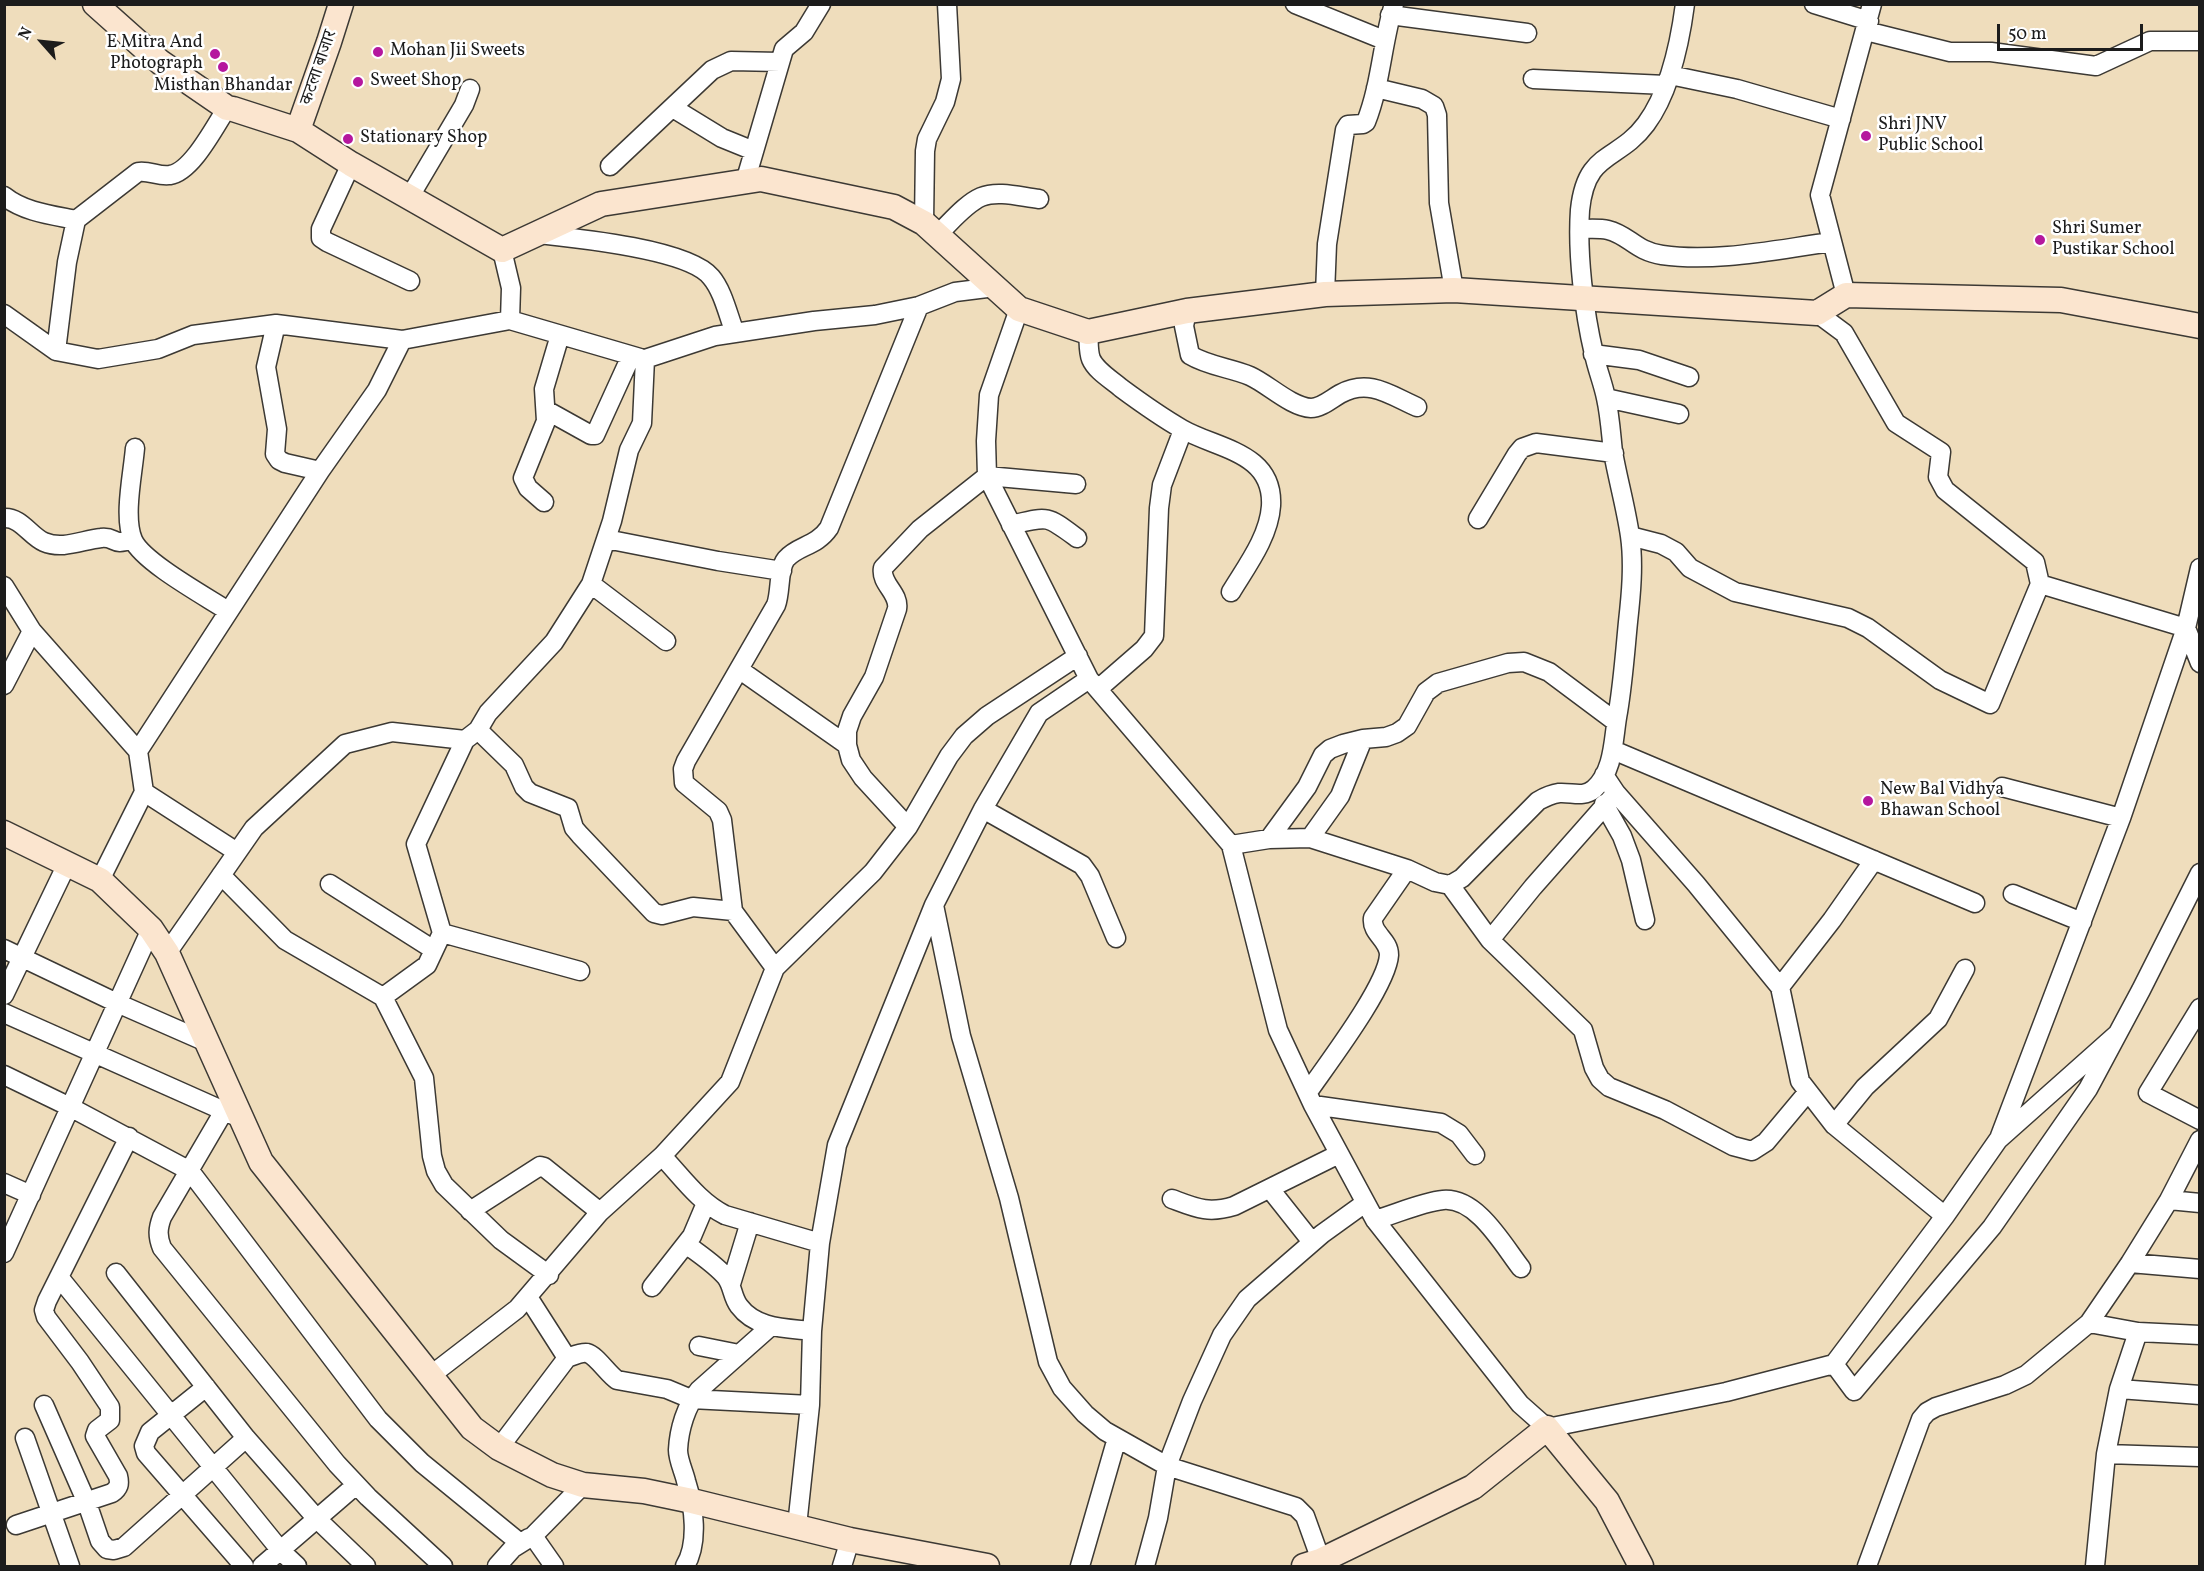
<!DOCTYPE html>
<meta charset="utf-8">
<style>
body{margin:0}
#map{position:relative;width:2204px;height:1571px;overflow:hidden;background:#efddbc;font-family:Vollkorn,serif}
canvas{display:block}
.frame{position:absolute;inset:0;border:6px solid #1c1c1c;pointer-events:none}
.north{position:absolute;left:12px;top:12px;width:60px;height:60px;-webkit-text-stroke:4px #fff;paint-order:stroke;rotate:297deg;font-size:16px;font-weight:700;line-height:24px;text-align:center;color:#1c1c1c}
.north::after{content:'';display:block;margin:auto;width:21px;height:27px;background:#1c1c1c;clip-path:polygon(50% 0,100% 100%,50% 72%,0 100%)}
.scale{position:absolute;left:1997px;top:24px;width:146px;height:27px;box-sizing:border-box;border:3px solid #1c1c1c;border-top:0;padding-left:8px;font-size:18px;line-height:21px;white-space:nowrap;color:#1c1c1c;-webkit-text-stroke:4px #fff;paint-order:stroke}
</style>
<div id="map">
<canvas width="2204" height="1571"></canvas>
<div class="frame"></div>
<div class="north">N</div>
<div class="scale">50 m</div>
</div>
<script>
const ctx = document.querySelector('canvas').getContext('2d');
ctx.lineJoin = 'round';
function strokePath(path, color, width, dash) { ctx.strokeStyle = color; ctx.lineWidth = width; ctx.lineCap = dash ? 'butt' : 'round'; ctx.setLineDash(dash || []); ctx.stroke(path); }
function write(font, color, halo, rows, align = 'center') {
  ctx.font = font + ' Vollkorn,"Noto Serif Devanagari",serif'; ctx.lineWidth = 5; ctx.setLineDash([]); ctx.textBaseline = 'middle'; ctx.strokeStyle = halo; ctx.fillStyle = color; for (const [text, x, y, turn = 0] of rows) {
    ctx.save(); ctx.translate(x, y); ctx.rotate((+turn || 0) * Math.PI / 180); ctx.textAlign = isNaN(turn) ? turn : align; if (halo) ctx.strokeText(text, 0, 0); ctx.fillText(text, 0, 0); ctx.restore();
  }
}
const street = new Path2D(`
 M1295 4 1384 40
 M1814 4 1869 21
 M1390 15 1527 33
 M1866 31 1950 52H1991L2096 66 2150 41H2200
 M1670 75 1737 89 1841 119
 M1533 79 1666 85
 M1376 88 1422 99 1434 106 1437 115 1439 203 1454 290
 M673 108 722 138 754 151
 M351 164 321 229V238L327 242 410 281
 M610 166 712 70 731 61 780 62
 M745 182 784 49 804 32 821 4
 M4 196C24 212 51 215 76 220
 M409 198 464 105 470 89
 M924 223 925 151 927 139 945 102 951 79 947 4
 M1580 229C1589 229 1599 228 1608 230 1629 235 1635 251 1662 255 1716 263 1778 249 1832 242
 M537 234C575 238 688 249 711 277 723 291 728 315 735 333
 M937 235C950 223 965 204 981 197 998 190 1021 197 1039 199
 M1325 294 1327 244 1345 130 1348 125 1363 124 1366 122C1381 84 1382 43 1394 4
 M1846 295 1820 195 1872 4
 M1019 309 989 395 986 441 987 476 1089 679 1231 845 1278 1030 1313 1105 1375 1220 1520 1404 1547 1428 1726 1392 1834 1364 1945 1216 1998 1140 2116 1035
 M1187 311 1184 326 1190 355C1208 366 1231 368 1250 376 1268 384 1291 407 1311 408 1321 408 1331 399 1340 394 1369 378 1390 395 1417 407
 M1817 313 1844 333 1896 423 1941 452 1938 477 1945 490 2035 562 2040 584
 M4 314 56 351 98 359 158 349 193 335 276 324 402 340 510 320 511 288 502 250
 M510 320 640 358
 M276 324 266 367 277 429 275 454 279 460 285 463 320 471
 M1088 332C1089 340 1088 352 1091 359 1096 371 1112 380 1121 388 1140 402 1161 417 1182 429 1217 449 1274 452 1271 506 1269 537 1246 567 1231 592
 M56 351 67 262 76 220 138 172C149 170 159 177 170 175 192 172 215 126 227 108
 M1593 354 1639 360 1689 377
 M1606 398 1679 414
 M546 410 591 435H595L631 356
 M135 448C133 473 123 517 133 540 143 562 205 596 228 611
 M544 502 528 488 523 478 546 421 544 389 560 335
 M4 518C21 517 30 536 44 542 63 550 82 540 101 538 116 536 112 547 132 539
 M1478 519 1517 454 1522 448 1536 443 1614 453
 M1011 525C1049 516 1046 515 1077 538
 M1630 536 1661 544 1676 552 1690 568 1735 592 1848 618 1868 628 1940 680 1990 704 2040 584 2186 628 2121 818 2000 1136
 M606 539 718 561 782 571
 M2200 568 2186 628 2200 663
 M591 584 666 641
 M4 586 32 631
 M740 670 847 745
 M4 685 32 631 138 751
 M1098 689 1144 649 1154 636 1159 508 1162 485 1183 430
 M478 730 514 765 524 787 530 793 568 808 574 828 580 835 654 913 662 915 693 907 733 911
 M1613 750 1975 903
 M1604 775 1616 793 1696 884 1780 987 1800 1081 1834 1125 1945 1216
 M2002 787 2121 818
 M144 792 237 852
 M1604 804 1622 836 1631 860 1645 920
 M983 809 1082 865 1090 876 1116 938
 M908 827 863 778 851 760 847 745V731L852 716 874 677 897 609C900 593 880 584 883 568L920 529 987 476 1076 484
 M1310 838 1340 796 1363 739
 M1269 839 1307 787 1323 755 1330 749 1343 744 1363 739 1386 737 1397 733 1407 726 1426 692 1438 683 1508 663 1524 662 1549 672 1616 722
 M1231 845 1269 839 1310 838 1407 869 1435 882 1450 885 1462 878 1538 801C1545 797 1552 794 1559 793 1572 792 1583 798 1594 789 1615 770 1613 737 1618 712 1623 682 1625 653 1628 622 1631 595 1634 564 1630 536 1626 508 1618 480 1613 452 1611 434 1610 416 1606 398 1603 383 1597 369 1594 354 1584 312 1577 253 1580 210 1586 150 1618 162 1646 124 1669 93 1680 42 1685 4
 M221 875 285 940 383 997 427 965 442 933 416 844 465 740 478 730 488 713 554 642 591 584 612 521 629 450 642 423 645 359 715 336 814 321 875 315 919 306 955 292 995 287
 M100 880 144 792 138 751 320 471 377 390 402 340
 M330 884 434 950
 M1450 885 1490 940 1583 1030 1594 1068 1600 1079 1609 1087 1665 1110 1733 1146 1752 1151 1766 1142 1807 1093
 M2013 894 2082 922
 M934 905 961 1036 1009 1198 1048 1362 1062 1388 1085 1414 1105 1431 1167 1466 1296 1507 1305 1516 1323 1566
 M442 933 580 971
 M1490 940 1533 887 1616 793
 M4 949 117 1003 206 1042
 M167 953 254 828 345 744 392 732 465 740
 M775 968 733 911 722 820 718 811 684 783 683 769 686 761 776 605C781 592 778 569 786 559 798 545 816 547 829 528L919 306
 M1780 987 1832 920 1874 860
 M4 995 67 864
 M383 997 424 1078 432 1156 436 1171 444 1185 501 1240 549 1275
 M2200 1008 2148 1093 2200 1120
 M4 1013 233 1115
 M4 1075 70 1107 190 1171 378 1419 422 1463 520 1543
 M1308 1092C1328 1063 1387 986 1389 955 1389 939 1371 934 1373 918L1407 869
 M1313 1105 1441 1123 1459 1134 1475 1155
 M224 1111 162 1217C158 1228 157 1236 162 1248L337 1464 368 1497 443 1566
 M1834 1125 1865 1087 1938 1019 1965 969
 M662 1156C682 1177 699 1202 725 1215L820 1243
 M4 1183 31 1195
 M1270 1189 1312 1242
 M1172 1199C1196 1208 1208 1214 1234 1206L1339 1154
 M2169 1200 2200 1203
 M470 1211 540 1166 544 1167 600 1212
 M1375 1220C1396 1214 1422 1202 1443 1200 1477 1197 1503 1245 1521 1268
 M686 1244C699 1254 715 1264 726 1277 733 1286 732 1297 739 1306 756 1329 786 1328 812 1331
 M4 1253 151 929
 M2130 1263 2200 1269
 M116 1273 246 1438 317 1519 366 1566
 M59 1277 281 1551 297 1566
 M731 1284 750 1222
 M652 1287 692 1236 706 1203
 M528 1297 567 1358
 M2089 1323 2138 1332 2200 1335
 M699 1346 739 1354
 M1834 1364 1854 1391 1992 1227 2088 1089 2141 990 2200 873
 M430 1376 517 1309 600 1212 662 1156 730 1082 775 968 873 872 908 827 949 756 964 736 987 716 1078 656
 M206 1387 150 1432 144 1446 146 1453 244 1566
 M2119 1389 2200 1395
 M44 1405 87 1503 100 1541 107 1549 114 1550 124 1547 246 1438
 M25 1438 70 1566
 M499 1448 567 1358C573 1356 581 1352 587 1353 596 1355 608 1374 617 1380L667 1389 691 1399 810 1405
 M2106 1454 2200 1457
 M16 1525 112 1493C119 1488 120 1484 118 1476L95 1436 97 1430 110 1420V1407L80 1362 46 1317 44 1310 47 1301 129 1137
 M797 1526 810 1405 812 1331 820 1243 837 1145 934 905 983 809 1039 713 1089 679
 M262 1566 356 1485
 M497 1566 513 1548 529 1538
 M554 1566 533 1536 583 1485
 M685 1566C699 1543 694 1506 686 1481 684 1472 678 1460 678 1450 679 1429 686 1406 699 1390L770 1327
 M842 1566 850 1540
 M1080 1566 1117 1438
 M1145 1566 1158 1518 1167 1466 1192 1401 1222 1335 1247 1299 1322 1234 1365 1203
 M1867 1566 1921 1419 1927 1412 1936 1407 2005 1385 2026 1375 2089 1323 2130 1263 2169 1200 2200 1140
 M2095 1566 2106 1454 2119 1389 2138 1332`);
const secondary = new Path2D(`
 M95 4 160 62 227 108 233 109 298 130 351 164 502 250 601 204 761 179 894 207 924 223 1019 309 1088 332 1187 311 1325 294 1454 290 1817 313 1846 295 2061 300 2200 326
 M298 130 329 42 341 4
 M4 833 100 880 151 929 167 953 261 1162 472 1428 499 1448 552 1475 583 1485 644 1491 692 1501 850 1540 987 1566
 M1304 1566 1320 1561 1473 1487 1547 1428 1607 1501 1641 1566`);
const markers = [
 [378,52,6,"#b5179e"],
 [215,54,6,"#b5179e"],
 [223,67,6,"#b5179e"],
 [358,82,6,"#b5179e"],
 [1866,136,6,"#b5179e"],
 [348,139,6,"#b5179e"],
 [2040,240,6,"#b5179e"],
 [1868,801,6,"#b5179e"]
];
const poiNames = [
 ["E Mitra And",203,44,"right"],
 ["Photograph",203,65,"right"],
 ["Mohan Jii Sweets",390,52],
 ["Sweet Shop",370,82],
 ["Misthan Bhandar",223,87,"center"],
 ["Shri JNV",1878,126],
 ["Public School",1878,147],
 ["Stationary Shop",360,139],
 ["Shri Sumer",2052,230],
 ["Pustikar School",2052,251],
 ["New Bal Vidhya",1880,791],
 ["Bhawan School",1880,812]
];
const streetNames = [
 ["कटला बाजार",320,68,-71]
];
strokePath(street, '#3c3934', 21);
strokePath(secondary, '#3c3934', 27);
strokePath(street, '#fff', 18);
strokePath(secondary, '#fbe5cf', 24);
for (const [x, y, r, color] of markers) { const dot = new Path2D(); dot.arc(x, y, r, 0, 2 * Math.PI); ctx.fillStyle = color; ctx.fill(dot); strokePath(dot, '#fff', 2); }
write('18px', '#1c1c1c', '#fff', poiNames, 'left');
write('18px', '#1c1c1c', '#fff', streetNames);
</script>
